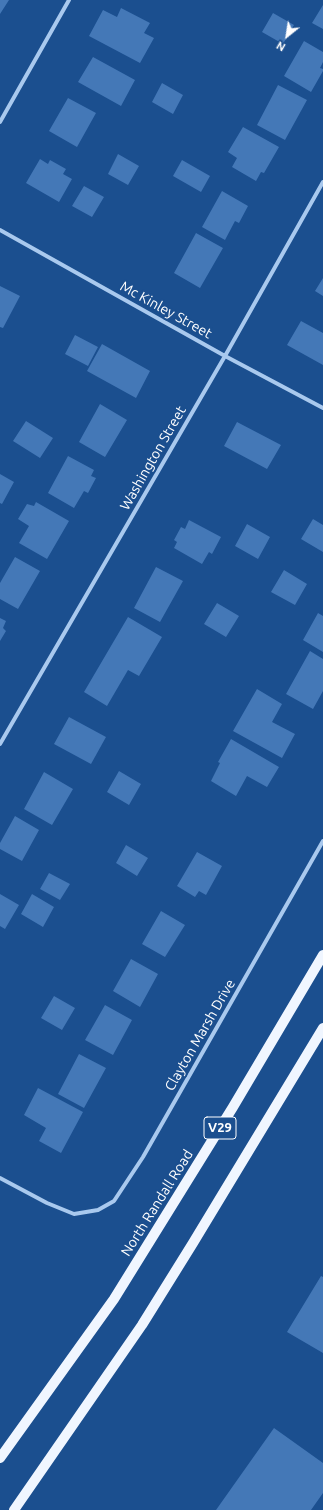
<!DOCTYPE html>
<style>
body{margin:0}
#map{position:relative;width:323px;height:1510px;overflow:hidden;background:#1b4f8f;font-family:Ubuntu,sans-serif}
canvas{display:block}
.north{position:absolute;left:267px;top:16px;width:40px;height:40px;-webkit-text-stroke:3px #1b4f8f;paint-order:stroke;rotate:210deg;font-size:11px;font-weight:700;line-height:16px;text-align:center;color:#fff}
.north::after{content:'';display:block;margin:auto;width:14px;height:18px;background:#fff;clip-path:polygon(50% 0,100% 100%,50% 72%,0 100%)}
</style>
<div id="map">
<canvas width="323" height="1510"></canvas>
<div class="north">N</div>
</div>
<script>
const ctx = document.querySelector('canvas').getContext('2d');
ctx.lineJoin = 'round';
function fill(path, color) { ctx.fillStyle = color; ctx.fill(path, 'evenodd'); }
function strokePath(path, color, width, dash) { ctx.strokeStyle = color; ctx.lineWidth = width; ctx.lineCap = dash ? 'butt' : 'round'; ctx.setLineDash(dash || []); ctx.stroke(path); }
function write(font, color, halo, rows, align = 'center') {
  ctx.font = font + ' Ubuntu,sans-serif'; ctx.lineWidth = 4; ctx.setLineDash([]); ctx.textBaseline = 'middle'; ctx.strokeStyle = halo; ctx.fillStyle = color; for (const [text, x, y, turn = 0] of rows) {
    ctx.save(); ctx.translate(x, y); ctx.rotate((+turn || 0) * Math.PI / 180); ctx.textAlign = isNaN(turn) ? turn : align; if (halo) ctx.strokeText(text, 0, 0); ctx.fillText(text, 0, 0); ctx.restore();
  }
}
const building = new Path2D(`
 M0 0H9L0 14Z
 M323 5V29L312 23Z
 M121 8 150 23 144 33 154 38 140 63 89 36 103 10 117 17Z
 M273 13 294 25 283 44 262 32Z
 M304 41 323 52V62L320 68 323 69V71L311 92 284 76Z
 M93 57 135 80 121 106 78 82Z
 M162 83 183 95 173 114 152 102Z
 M278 85 307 100 285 140 257 125Z
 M68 98 96 113 77 147 49 131Z
 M243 127 279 147 264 173 261 172 256 181 232 167 237 158 228 152Z
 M118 154 139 166 128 185 108 174Z
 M40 159 48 164 50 160 66 169 63 174 72 179 59 202 26 183Z
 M182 160 210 176 201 192 173 176Z
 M84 186 104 197 92 217 72 206Z
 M222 191 248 206 239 223 235 221 225 240 202 227Z
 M196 233 223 248 200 288 174 273Z
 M323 278V296L315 291Z
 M0 286 20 296 3 328 0 327Z
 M301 321 323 333V365L287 345Z
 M75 335 98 347 88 366 65 354Z
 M102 344 150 371 136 398 87 371Z
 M100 404 127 420 105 457 79 442Z
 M26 421 53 438 40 458 13 441Z
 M237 422 281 445 267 469 224 446Z
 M68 456 94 470 91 476 96 478 88 493 84 491 74 508 48 493Z
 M0 474 14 482 2 504 0 503Z
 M36 502 69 521 47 559 19 543 29 526 18 519 27 504 34 506Z
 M313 519 323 525V552L301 539Z
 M189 520 221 537 212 554 209 552 202 564 174 548 177 542 174 540 181 527 185 529Z
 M247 524 270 537 258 559 235 546Z
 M15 557 40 571 18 609 0 599V583Z
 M156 567 183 581 160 622 134 608Z
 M284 570 307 584 295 605 271 592Z
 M217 603 239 616 226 637 204 624Z
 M318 613 323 616V652L303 640Z
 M128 617 162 637 139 676 128 670 107 706 84 692Z
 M0 618 6 621 3 628 6 631 0 641Z
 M310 651 323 659V691L313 709 286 694Z
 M257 689 282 704 272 722 295 734 282 758 233 731Z
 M69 717 106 737 91 764 54 744Z
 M231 739 279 767 267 787 247 776 236 796 211 781 220 763 218 762Z
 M119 771 141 784 129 805 107 792Z
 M44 772 73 789 52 825 24 809Z
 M15 816 39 830 22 861 0 849V843Z
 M126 845 148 858 137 876 116 863Z
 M197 852 222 866 206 895 199 891 195 897 177 886Z
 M49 873 70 884 60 900 40 889Z
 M0 894 19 905 5 929 0 926Z
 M32 894 54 907 43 927 21 914Z
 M161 911 185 925 165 957 142 944Z
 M131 959 158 974 140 1007 113 991Z
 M54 996 75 1008 62 1030 41 1018Z
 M105 1005 132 1020 113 1055 85 1040Z
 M79 1054 106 1068 84 1108 58 1094Z
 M38 1088 83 1112 61 1153 39 1141 46 1128 24 1115Z
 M321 1276 323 1277V1353L287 1332Z
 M274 1428 323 1463V1493L311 1510H216Z`);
const street = new Path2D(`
 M0 122 69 0
 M0 230 225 356 323 408
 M0 744 225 356 323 182
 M0 1178 47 1203 74 1214 98 1210 114 1201 143 1157 323 841`);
const primary = new Path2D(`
 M0 1458 114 1299 233 1107 323 955
 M14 1510 142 1325 193 1243 323 1028`);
const shields = [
 [220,1128,32]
];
const shieldNames = [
 ["V29",220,1128]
];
const streetNames = [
 ["Mc Kinley Street",166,310,29],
 ["Washington Street",153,458,-60],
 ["Clayton Marsh Drive",200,1035,-60],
 ["North Randall Road",157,1203,-58]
];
fill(building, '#4478b7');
strokePath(street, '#a9c9ee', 4);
strokePath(primary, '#f0f6ff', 10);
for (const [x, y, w] of shields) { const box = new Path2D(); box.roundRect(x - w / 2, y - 11, w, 22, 3); ctx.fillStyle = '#1b4f8f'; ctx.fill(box); strokePath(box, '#fff', 1); }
write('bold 13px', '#fff', null, shieldNames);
write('14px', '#fff', '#1b4f8f', streetNames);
</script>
